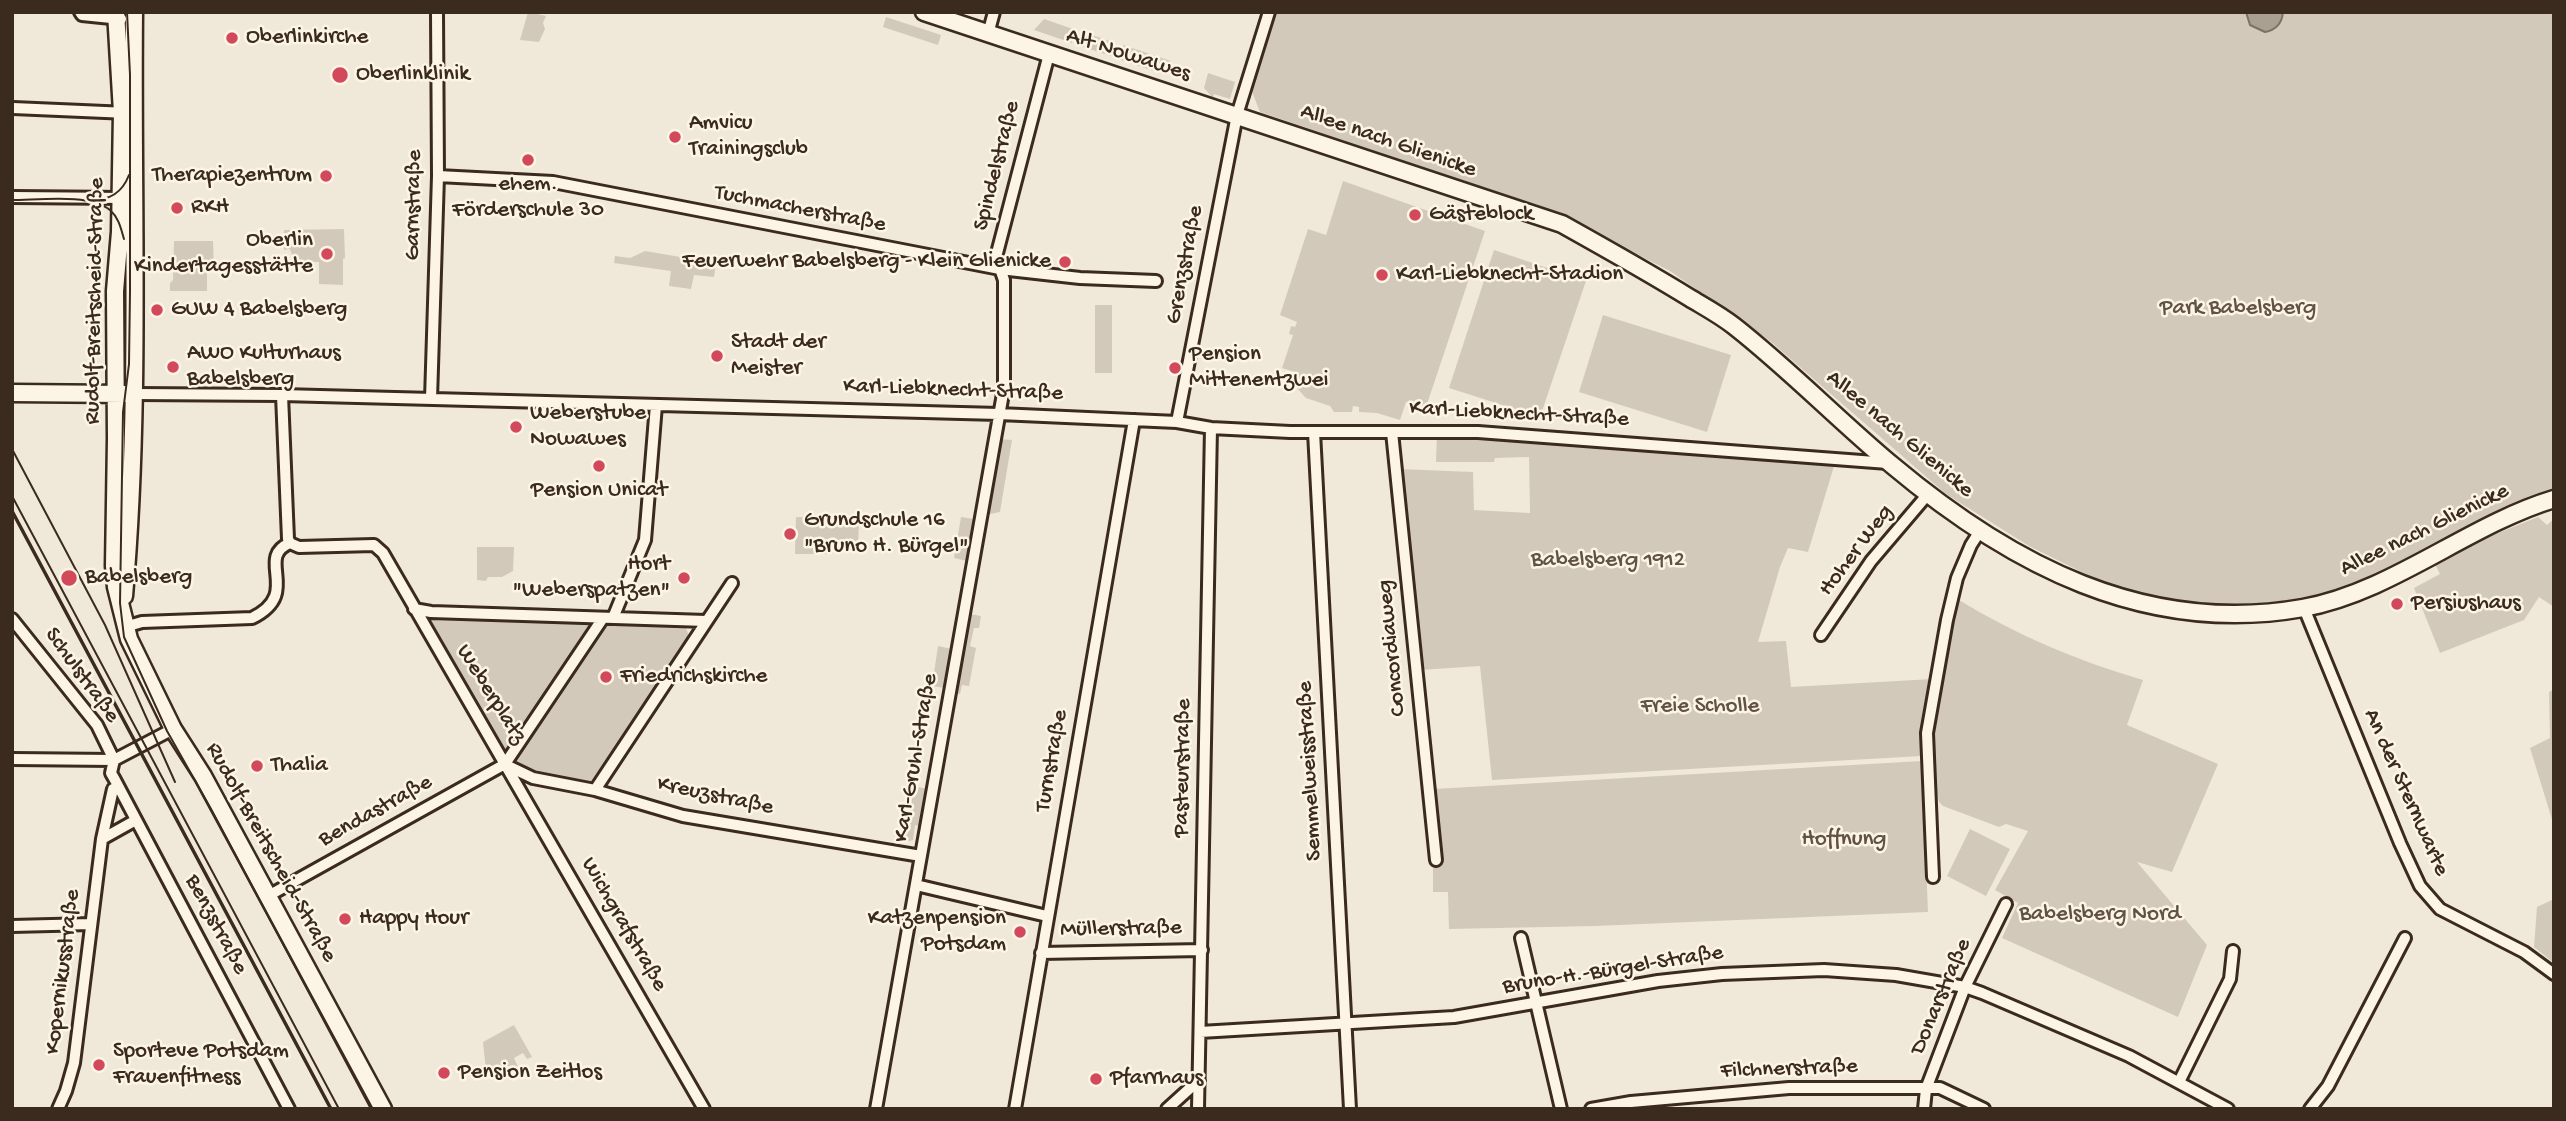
<!DOCTYPE html>
<meta charset="utf-8">
<style>
body{margin:0}
#map{position:relative;width:2566px;height:1121px;overflow:hidden;background:#f0e9d9;font-family:"Gochi Hand",sans-serif}
canvas{display:block}
.frame{position:absolute;inset:0;border:14px solid #3b2a1e;pointer-events:none}
</style>
<div id="map">
<canvas width="2566" height="1121"></canvas>
<div class="frame"></div>
</div>
<script>
const ctx = document.querySelector('canvas').getContext('2d');
ctx.lineJoin = 'round';
function fill(path, color) { ctx.fillStyle = color; ctx.fill(path, 'evenodd'); }
function strokePath(path, color, width, dash) { ctx.strokeStyle = color; ctx.lineWidth = width; ctx.lineCap = dash ? 'butt' : 'round'; ctx.setLineDash(dash || []); ctx.stroke(path); }
function write(font, color, halo, rows, align = 'center') {
  ctx.font = font + ' "Gochi Hand",sans-serif'; ctx.lineWidth = 5; ctx.setLineDash([]); ctx.textBaseline = 'middle'; ctx.strokeStyle = halo; ctx.fillStyle = color; for (const [text, x, y, turn = 0] of rows) {
    ctx.save(); ctx.translate(x, y); ctx.rotate((+turn || 0) * Math.PI / 180); ctx.textAlign = isNaN(turn) ? turn : align; if (halo) ctx.strokeText(text, 0, 0); ctx.fillText(text, 0, 0); ctx.restore();
  }
}
const green = new Path2D(`
 M528 12 546 16 543 23 545 29 539 42 520 40Z
 M1276 12H2554V490L2519 502 2405 562 2313 599 2246 608 2205 606 2110 586 2029 546 1946 494 1770 341 1670 271 1551 211 1260 112 1251 89Z
 M886 17 941 35 938 45 883 27Z
 M1044 19 1076 30 1072 43 1034 30Z
 M1081 31 1115 43 1111 56 1077 45Z
 M1123 45 1171 61 1166 75 1118 59Z
 M1208 73 1235 82 1230 99 1214 94 1213 98 1204 88Z
 M1343 181 1485 231 1426 407 1406 402 1400 420 1377 413 1359 412V407L1353 406 1352 412H1334L1330 406 1306 398 1294 385 1298 373 1282 368 1293 335 1289 334 1291 326 1295 327 1297 322 1280 315 1308 229 1326 235Z
 M344 229 345 258 343 259V285L319 284V262H294L290 249 284 250V230Z
 M174 241H213L214 271H207V291H170V283L173 280Z
 M1494 250 1586 281 1540 417 1449 388Z
 M645 251 716 263 714 277 694 275 691 289 669 286 671 271 614 263 615 256 630 258Z
 M1095 305H1112V373H1095Z
 M1603 315 1731 355 1707 432 1579 392Z
 M1437 432 1835 463 1808 552 1788 548 1780 567 1758 642 1786 641 1791 687 1932 679 1922 723V756L1492 780 1480 666 1420 670 1399 469 1473 472 1474 510 1530 513 1529 457 1495 458 1494 462H1436Z
 M999 439 1012 440 1000 512 986 515Z
 M796 517 859 519 858 550 829 549V554H795Z
 M961 517 974 519 967 561 954 558Z
 M2538 517 2547 525 2554 519V607L2539 597 2524 620 2440 653 2414 588 2440 574 2435 564 2471 544Z
 M477 547H514L513 571 502 577H488L486 581 477 580Z
 M1959 600C2016 635 2078 661 2143 680L2127 725 2218 764 2172 872 2137 862 2207 945 2178 1017 2002 938 2018 903 1995 890 2028 831 2006 824 1999 827 1943 806 1939 802 1937 794 1931 740 1948 637Z
 M970 614 981 616 979 628H974L970 646 976 648 969 686 962 685 960 694 956 693Z
 M426 619 679 623 686 628 689 636 589 784 508 766Z
 M938 646 952 649 945 688 932 686Z
 M2554 689V826L2530 748 2550 738 2549 692Z
 M1922 761 1928 912 1595 926 1449 929 1448 892H1433V862L1440 861 1434 789Z
 M914 786 927 789 921 827 915 825 913 840 904 843Z
 M1970 829 2010 849 1986 896 1947 876Z
 M2554 899V963L2534 947 2537 907Z
 M514 1025 532 1057 527 1059 523 1053 514 1058 518 1067 503 1076 486 1071 483 1042Z`);
const water = new Path2D(`
 M2246 12H2283C2282 24 2276 30 2265 32L2250 25Z`);
const street = new Path2D(`
 M80 12 82 15 121 19
 M988 34 994 12
 M13 108 128 113
 M438 176 553 182 1000 269 1080 278 1156 281
 M12 197 125 198
 M134 394 282 395 999 414 1177 422 1211 428 1290 432H1478L1888 463
 M282 395 288 539 290 543 299 547 374 545 383 553 704 1109
 M431 399 438 176 437 12
 M1177 422 1237 115 1269 12
 M1314 432 1350 1109
 M1392 432 1436 860
 M2304 608 2400 843 2420 886 2440 909 2524 952 2554 974
 M414 609 431 612 706 621
 M613 618 645 540 656 405
 M12 619 97 725 114 760
 M125 627 142 622 252 618C303 593 254 558 290 543
 M1821 635 1871 561 1928 494
 M12 759 114 760 173 729
 M114 760 111 773 115 780 289 1109
 M508 766 533 778 595 790 683 816 921 856
 M595 790 732 583
 M102 839 136 820
 M1933 877 1927 733 1947 620 1957 578 1971 545 1980 531
 M916 885 1047 916
 M268 896 505 764 603 618
 M12 926 91 924
 M1521 938 1561 1109
 M1041 953 1202 950
 M1200 1032 1454 1017 1658 981 1722 974 1824 970 1896 975 1965 987 1982 993 2129 1056 2228 1109
 M2179 1082 2230 979 2233 951
 M58 1109 66 1091 74 1063 102 839 113 789
 M876 1109 1004 388V280L996 257 1049 54
 M1015 1109 1134 420
 M1167 1109 1199 1080
 M1198 1109 1211 428
 M1591 1109 1631 1102 1789 1088H1940L1984 1109
 M1924 1109 1926 1089 1965 987 2006 904
 M2310 1109 2328 1086 2405 938`);
const secondary = new Path2D(`
 M116 12 122 112 120 232 115 291 116 439 114 566 116 587 129 639 173 729 203 776 383 1109
 M924 12 1562 224C1605 248 1648 272 1690 298 1705 307 1720 315 1734 326 1789 369 1838 420 1892 465 2010 564 2145 636 2303 608 2392 592 2468 525 2554 499
 M12 393 125 394
 M124 596C141 402 132 207 134 12`);
const tram = new Path2D(`
 M127 12 130 75V291L129 364 123 412 120 603 124 637 167 731 211 809 371 1109
 M12 200C38 200 90 193 110 210 119 218 121 229 124 239
 M91 200C110 200 122 193 129 175
 M12 449 105 625 175 782
 M12 496 339 1109`);
const rail = new Path2D(`
 M12 511 331 1109`);
const markers = [
 [232,38,7,"#d1495b"],
 [340,75,9,"#d1495b"],
 [675,137,7,"#d1495b"],
 [528,160,7,"#d1495b"],
 [326,176,7,"#d1495b"],
 [177,208,7,"#d1495b"],
 [1415,215,7,"#d1495b"],
 [327,254,7,"#d1495b"],
 [1065,262,7,"#d1495b"],
 [1382,275,7,"#d1495b"],
 [157,310,7,"#d1495b"],
 [717,356,7,"#d1495b"],
 [173,367,7,"#d1495b"],
 [1175,368,7,"#d1495b"],
 [516,427,7,"#d1495b"],
 [599,466,7,"#d1495b"],
 [790,534,7,"#d1495b"],
 [69,578,9,"#d1495b"],
 [684,578,7,"#d1495b"],
 [2397,604,7,"#d1495b"],
 [606,677,7,"#d1495b"],
 [257,766,7,"#d1495b"],
 [345,919,7,"#d1495b"],
 [1020,932,7,"#d1495b"],
 [99,1065,7,"#d1495b"],
 [444,1073,7,"#d1495b"],
 [1096,1079,7,"#d1495b"]
];
const poiNames = [
 ["Oberlinkirche",246,38],
 ["Oberlinklinik",356,75],
 ["Amvicu",689,124],
 ["Trainingsclub",689,150],
 ["Therapiezentrum",312,176,"right"],
 ["ehem.",528,185,"center"],
 ["Förderschule 30",528,211,"center"],
 ["RKH",191,208],
 ["Gästeblock",1429,215],
 ["Oberlin",313,241,"right"],
 ["Kindertagesstätte",313,267,"right"],
 ["Feuerwehr Babelsberg - Klein Glienicke",1051,262,"right"],
 ["Karl-Liebknecht-Stadion",1396,275],
 ["GUW 4 Babelsberg",171,310],
 ["Stadt der",731,343],
 ["Meister",731,369],
 ["AWO Kulturhaus",187,354],
 ["Babelsberg",187,380],
 ["Pension",1189,355],
 ["Mittenentzwei",1189,381],
 ["Weberstube",530,414],
 ["Nowawes",530,440],
 ["Pension Unicat",599,491,"center"],
 ["Grundschule 16",804,521],
 ["\"Bruno H. Bürgel\"",804,547],
 ["Hort",670,565,"right"],
 ["\"Weberspatzen\"",670,591,"right"],
 ["Babelsberg",85,578],
 ["Persiushaus",2411,604],
 ["Friedrichskirche",620,677],
 ["Thalia",271,766],
 ["Happy Hour",359,919],
 ["Katzenpension",1006,919,"right"],
 ["Potsdam",1006,945,"right"],
 ["Sporteve Potsdam",113,1052],
 ["Frauenfitness",113,1078],
 ["Pension Zeitlos",458,1073],
 ["Pfarrhaus",1110,1079]
];
const streetNames = [
 ["Alt Nowawes",1128,56,18],
 ["Allee nach Glienicke",1388,142,19],
 ["Spindelstraße",998,166,-76],
 ["Garnstraße",415,205,-89],
 ["Tuchmacherstraße",800,210,11],
 ["Grenzstraße",1186,265,-79],
 ["Rudolf-Breitscheid-Straße",96,301,-89],
 ["Karl-Liebknecht-Straße",953,391,2],
 ["Karl-Liebknecht-Straße",1519,415,3],
 ["Allee nach Glienicke",1899,435,40],
 ["Allee nach Glienicke",2425,531,-26],
 ["Hoher Weg",1857,551,-53],
 ["Concordiaweg",1393,648,-96],
 ["Schulstraße",81,676,54],
 ["Weberplatz",490,695,58],
 ["Karl-Gruhl-Straße",917,758,-80],
 ["Turnstraße",1053,761,-80],
 ["Pasteurstraße",1184,768,-89],
 ["Semmelweisstraße",1311,771,-93],
 ["An der Sternwarte",2405,793,66],
 ["Kreuzstraße",715,797,12],
 ["Bendastraße",376,812,-29],
 ["Rudolf-Breitscheid-Straße",270,853,61],
 ["Benzstraße",215,925,62],
 ["Wichgrafstraße",623,925,60],
 ["Müllerstraße",1121,930,-1],
 ["Bruno-H.-Bürgel-Straße",1613,971,-9],
 ["Kopernikusstraße",64,972,-83],
 ["Donarstraße",1942,997,-67],
 ["Filchnerstraße",1789,1070,-2]
];
const parkNames = [
 ["Park Babelsberg",2238,309],
 ["Babelsberg 1912",1608,561],
 ["Freie Scholle",1700,707],
 ["Hoffnung",1844,840],
 ["Babelsberg Nord",2100,915]
];
fill(green, '#d2c9ba');
fill(water, '#aaa091');
strokePath(water, '#7e7163', 2);
strokePath(street, '#3b2a1e', 16);
strokePath(secondary, '#3b2a1e', 21);
strokePath(street, '#fcf5e5', 10);
strokePath(secondary, '#fcf5e5', 16);
strokePath(tram, '#3b2a1e', 2);
strokePath(rail, '#3b2a1e', 3.5);
for (const [x, y, r, color] of markers) { const dot = new Path2D(); dot.arc(x, y, r, 0, 2 * Math.PI); ctx.fillStyle = color; ctx.fill(dot); strokePath(dot, '#fcf5e5', 2.5); }
write('23px', '#3b2a1e', '#fcf5e5', poiNames, 'left');
write('23px', '#3b2a1e', '#fcf5e5', streetNames);
write('23px', '#615245', '#fcf5e5', parkNames);
</script>
